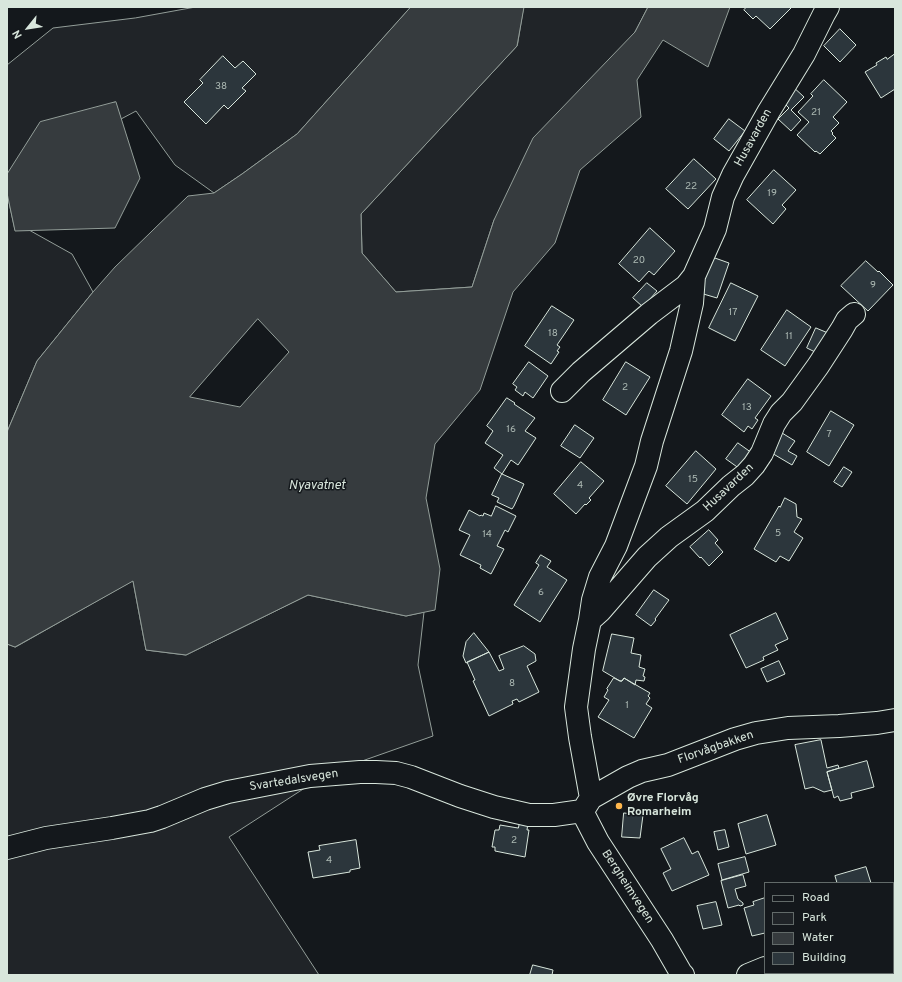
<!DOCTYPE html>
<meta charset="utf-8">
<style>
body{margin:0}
#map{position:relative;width:902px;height:982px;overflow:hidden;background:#14181c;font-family:Overpass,sans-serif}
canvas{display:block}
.frame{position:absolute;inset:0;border:8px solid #d8e6dc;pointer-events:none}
.legend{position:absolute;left:764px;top:882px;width:130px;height:92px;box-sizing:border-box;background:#14181c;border:1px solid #626a69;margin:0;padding:5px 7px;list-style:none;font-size:12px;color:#d8e6dc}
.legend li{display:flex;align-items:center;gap:8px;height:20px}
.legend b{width:20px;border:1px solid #626a69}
.north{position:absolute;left:8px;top:8px;width:40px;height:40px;-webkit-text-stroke:3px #14181c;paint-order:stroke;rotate:240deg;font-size:11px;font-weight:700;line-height:16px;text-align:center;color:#d8e6dc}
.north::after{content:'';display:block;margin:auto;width:14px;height:18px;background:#d8e6dc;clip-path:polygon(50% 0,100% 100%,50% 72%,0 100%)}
</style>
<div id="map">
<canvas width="902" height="982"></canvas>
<div class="frame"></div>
<ul class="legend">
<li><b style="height:5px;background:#14181c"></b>Road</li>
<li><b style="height:11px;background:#202428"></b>Park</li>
<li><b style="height:11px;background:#363b3e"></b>Water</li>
<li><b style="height:11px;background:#2c363c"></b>Building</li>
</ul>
<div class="north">N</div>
</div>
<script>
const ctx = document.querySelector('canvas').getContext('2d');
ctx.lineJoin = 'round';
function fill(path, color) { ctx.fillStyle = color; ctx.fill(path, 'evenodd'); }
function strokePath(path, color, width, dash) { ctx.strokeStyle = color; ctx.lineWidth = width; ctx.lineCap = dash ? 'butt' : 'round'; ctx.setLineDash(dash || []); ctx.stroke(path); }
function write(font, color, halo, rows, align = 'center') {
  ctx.font = font + ' Overpass,sans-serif'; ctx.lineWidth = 3; ctx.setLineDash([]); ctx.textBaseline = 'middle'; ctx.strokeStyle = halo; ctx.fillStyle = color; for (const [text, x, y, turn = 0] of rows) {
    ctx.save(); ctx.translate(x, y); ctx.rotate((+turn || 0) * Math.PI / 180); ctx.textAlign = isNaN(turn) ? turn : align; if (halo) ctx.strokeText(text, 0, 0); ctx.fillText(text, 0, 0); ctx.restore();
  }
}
const green = new Path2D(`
 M196 7H411L297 134 242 174 214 193 175 165 136 111 121 119 115 102 7 174V65L53 28 135 18Z
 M524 7H648L635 32 494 220 472 287 396 292 362 253 361 214 517 46Z
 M7 193 15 230H29L72 254 93 292 37 361 7 432Z
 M133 581 146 650 186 655 308 595 406 616 424 612 418 665 433 736 328 773 229 837 319 975H7V644L15 647Z
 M895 950V975H817L823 973H893V951Z`);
const water = new Path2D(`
 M411 7H524L517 46 361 214 362 253 396 292 472 287 494 220 533 138 635 32 648 7H730L708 67 663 40 637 80 641 117 580 170 555 243 513 292 480 390 435 444 426 498 440 569 435 610 406 616 308 595 186 655 146 650 133 581 15 647 7 644V432L37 361 93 292 115 267 188 196 214 193 242 174 297 134ZM258 319 289 352 240 407 190 397Z
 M116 102 140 178 115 228 15 231 7 193V174L40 122Z`);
const building = new Path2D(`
 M747 7H790L791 8 770 29 756 16 753 19 744 10Z
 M840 29 856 45 840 62 824 46Z
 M895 54V89L881 98 865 72 877 65 876 63 886 57 887 59Z
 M223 56 235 68 243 61 256 74 242 88 246 91 228 109 224 105 206 124 184 102 203 83 200 80Z
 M824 80 847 102 833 117 839 123 831 131 833 133 832 134 836 138 820 154 816 151 815 152 797 135 809 122 798 112 813 96 811 94Z
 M791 85 804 97 791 110 801 120 791 131 778 119 789 108 781 100Z
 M729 119 745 131 729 151 714 139Z
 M694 159 716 179 688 209 666 189Z
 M774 170 796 190 782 205 786 209 773 224 747 200Z
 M650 228 675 251 654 275 649 271 639 282 619 264Z
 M712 257 729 263 717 298 700 293Z
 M866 261 878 272 879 271 893 285 868 311 841 286Z
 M647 283 657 291 643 307 633 298Z
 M731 283 758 296 735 341 709 328Z
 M552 306 574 320 557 345 560 347 557 351 559 352 551 364 525 346Z
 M787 310 811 327 785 366 761 350Z
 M816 328 828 333 819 354 807 348Z
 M529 362 548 376 533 398 525 392 523 396 515 390 517 387 513 384Z
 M626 362 650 377 626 415 603 400Z
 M748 379 771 396 755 418 758 420 752 429 748 426 744 432 722 415Z
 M507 398 515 403 514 404 535 418 525 431 536 438 518 465 511 460 502 474 494 468 503 455 485 443 493 431 487 426Z
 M831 411 854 425 829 466 807 452Z
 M575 425 594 438 580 458 561 446Z
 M782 433 795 441 788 451 797 456 792 465 770 452Z
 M738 443 752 453 740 469 726 459Z
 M696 451 716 469 687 504 666 486Z
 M581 462 604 481 589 498 591 500 586 505 585 504 576 514 554 494Z
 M844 467 852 472 842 487 834 482Z
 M502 474 524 484 514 506 512 509 497 502 499 498 492 495Z
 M785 498 796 504 797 517 802 519 794 532 803 538 789 561 780 556 776 562 754 549 779 506 780 507Z
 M496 506 516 516 508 532 505 530 497 546 504 549 491 574 480 568 481 565 460 555 470 535 459 530 469 510 480 516 481 515 483 516 484 513 491 516Z
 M709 530 718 540 715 543 723 552 709 566 701 557 700 558 690 547Z
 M541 555 551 561 547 567 567 580 540 622 514 605 539 565 536 563Z
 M654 590 669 600 655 619 656 620 651 626 636 615Z
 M776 613 788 639 775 645 778 650 763 657 764 660 746 668 730 635Z
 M474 633 489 652 466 663 463 656 466 642Z
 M612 634 634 638 631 653 641 655 639 667 645 669 643 676 645 677 644 681 636 680 635 685 624 678 622 681H620L603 671Z
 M524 646 535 654 536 661 527 666 539 692 519 702 517 699 512 701 513 704 489 716 473 681 475 680 467 662 489 652 499 671 504 669 499 656Z
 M779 661 785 674 767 682 761 669Z
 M614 678 620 681H622L624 678 650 693 648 696 650 698 646 704 652 708 634 738 598 717 609 700 604 697 608 690 607 689Z
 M821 740 827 768 838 765 839 768 827 772 832 790 824 792 813 787 805 789 795 745Z
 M867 761 874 787 851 793 852 798 840 801 838 796 834 798 827 772Z
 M624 813 643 815 640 838 622 837Z
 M767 815 776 845 746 854 738 824Z
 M520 822 528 823 527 830H529L525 857 495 851V847H492L495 830H499L500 825 518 828Z
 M725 830 729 847 718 850 714 832Z
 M684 838 692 854 698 851 709 875 672 891 663 873 671 869 661 849Z
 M356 840 360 868 350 870V872L313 878 308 852 320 850 319 846Z
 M745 857 749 872 722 880 718 864Z
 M866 867 871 883H837L835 876Z
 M743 875 746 886 735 889 738 899 743 903V905L740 906 739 905 728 908 721 881Z
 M765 898V933L752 936 744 908 754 905 753 902Z
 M716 902 722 925 703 929 697 906Z
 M533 965 553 970 552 975H530Z`);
const minor = new Path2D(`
 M562 391 581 372 649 314 686 286 694 276
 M590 620 593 600 600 577 616 546 646 466 652 441 681 351 692 303 694 276 715 229 723 197 733 175 769 111 804 54 824 14 828 7
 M591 798 580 737 576 707 584 649 590 620 600 611 647 557 669 537 705 511 731 486 745 475 754 465 762 453 774 424 781 413 792 402 818 366 842 329 847 320 854 314
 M584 809 591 798 628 777 642 771 668 765 735 739 756 733 788 728 839 726 877 723 895 720
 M582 811 598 842 662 940 681 973 683 975
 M7 848 46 838 112 828 150 821 162 817 205 799 228 792 310 776 360 772H376L396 773 411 777 460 796 494 807 529 815H554L582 811
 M893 927 895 926
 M748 975 765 968`);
const markers = [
 [619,806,4,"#ffb74d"]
];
const numberNames = [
 ["38",221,87],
 ["21",816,113],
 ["22",691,187],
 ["19",772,194],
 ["20",639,261],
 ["9",873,286],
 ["17",733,313],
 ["18",553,334],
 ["11",789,337],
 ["2",625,388],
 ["13",747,408],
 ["16",511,430],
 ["7",829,435],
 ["15",693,480],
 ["4",580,486],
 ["5",778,534],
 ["14",487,535],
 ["6",541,593],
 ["8",512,684],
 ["1",627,706],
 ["2",514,841],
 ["4",329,861]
];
const streetNames = [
 ["Husavarden",754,138,-61],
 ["Husavarden",729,488,-43],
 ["Florvågbakken",716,748,-19],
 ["Svartedalsvegen",294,781,-9],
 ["Bergheimvegen",627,887,57]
];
const poiNames = [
 ["Øvre Florvåg",627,799],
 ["Romarheim",627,813]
];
const waterNames = [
 ["Nyavatnet",317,486]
];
fill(green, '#202428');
strokePath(green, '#939e99', 1);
fill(water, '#363b3e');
strokePath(water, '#939e99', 1);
fill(building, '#2c363c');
strokePath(building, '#d8e6dc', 1);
strokePath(minor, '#d8e6dc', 24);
strokePath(minor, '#14181c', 22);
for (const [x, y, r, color] of markers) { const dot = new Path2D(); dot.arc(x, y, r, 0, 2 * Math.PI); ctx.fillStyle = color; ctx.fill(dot); strokePath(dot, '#14181c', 1.5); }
write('10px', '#adbab4', null, numberNames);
write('12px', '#d8e6dc', '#14181c', streetNames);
write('bold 12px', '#d8e6dc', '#14181c', poiNames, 'left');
write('italic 13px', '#d8e6dc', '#14181c', waterNames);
</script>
